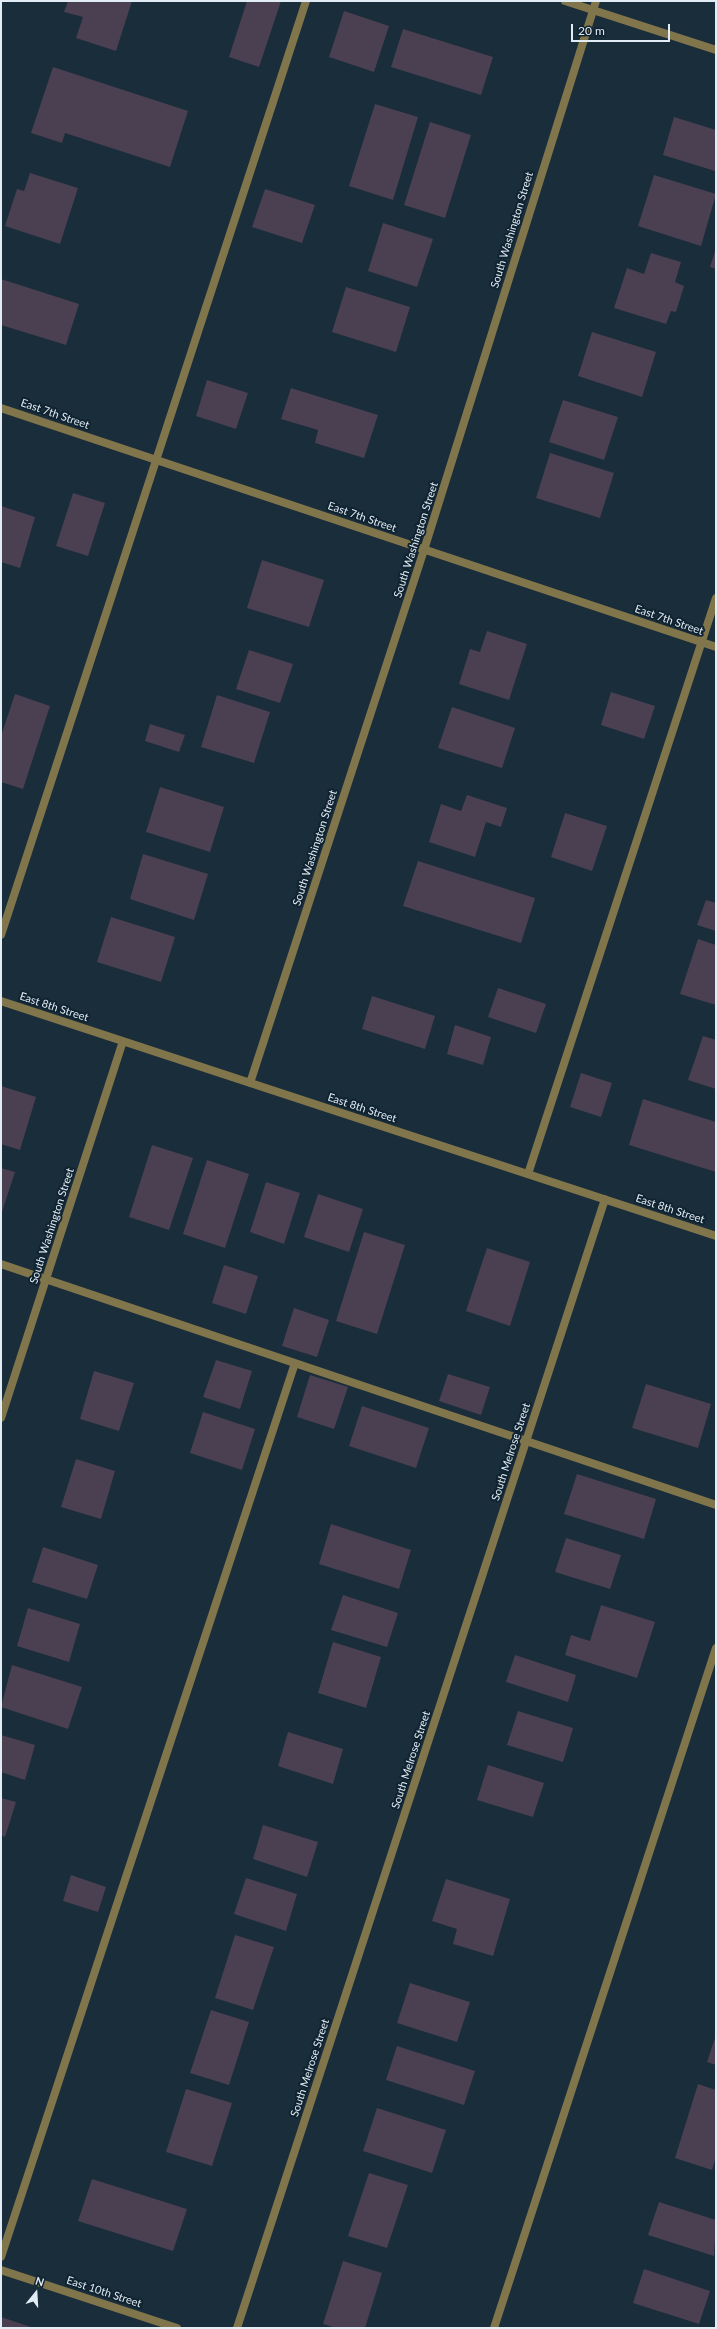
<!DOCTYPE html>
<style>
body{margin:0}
#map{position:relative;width:717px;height:2329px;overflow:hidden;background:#1a2d3a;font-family:Lato,sans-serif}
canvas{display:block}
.frame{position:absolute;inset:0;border:2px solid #e1ecf5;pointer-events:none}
.north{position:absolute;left:16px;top:2273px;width:40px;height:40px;-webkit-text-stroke:3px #102330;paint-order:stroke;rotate:18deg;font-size:11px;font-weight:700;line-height:16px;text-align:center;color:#e1ecf5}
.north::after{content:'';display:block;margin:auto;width:14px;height:18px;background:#e1ecf5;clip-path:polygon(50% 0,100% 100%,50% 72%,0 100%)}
.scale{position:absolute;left:571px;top:24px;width:99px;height:18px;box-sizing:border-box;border:2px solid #e1ecf5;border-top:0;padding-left:5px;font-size:12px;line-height:14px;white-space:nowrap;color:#e1ecf5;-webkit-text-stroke:3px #102330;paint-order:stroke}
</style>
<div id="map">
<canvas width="717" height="2329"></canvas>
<div class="frame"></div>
<div class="north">N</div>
<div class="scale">20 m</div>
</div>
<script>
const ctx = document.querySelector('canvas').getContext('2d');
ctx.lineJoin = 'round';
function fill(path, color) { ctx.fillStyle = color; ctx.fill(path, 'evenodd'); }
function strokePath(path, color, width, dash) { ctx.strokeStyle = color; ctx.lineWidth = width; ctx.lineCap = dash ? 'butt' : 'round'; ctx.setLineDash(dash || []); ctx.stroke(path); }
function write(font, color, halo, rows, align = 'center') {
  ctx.font = font + ' Lato,sans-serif'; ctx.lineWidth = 4; ctx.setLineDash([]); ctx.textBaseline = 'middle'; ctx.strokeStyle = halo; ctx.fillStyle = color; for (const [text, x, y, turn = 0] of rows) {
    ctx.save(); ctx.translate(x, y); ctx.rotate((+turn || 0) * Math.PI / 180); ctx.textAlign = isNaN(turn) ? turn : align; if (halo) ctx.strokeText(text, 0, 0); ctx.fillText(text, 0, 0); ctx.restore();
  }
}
const building = new Path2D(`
 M68 1H132L116 51 76 38 83 17 64 12Z
 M247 1H281L259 67 229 57Z
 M344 11 389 26 374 72 329 57Z
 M403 29 493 57 481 95 391 67Z
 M53 67 188 111 170 167 65 133 62 143 31 133Z
 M375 104 418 117 393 200 349 186Z
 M674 117 716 130 715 171 663 155Z
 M430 122 471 135 445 218 404 205Z
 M30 173 78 188 60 244 5 226 17 189 24 191Z
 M654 175 716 194 701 246 638 226Z
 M265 189 315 205 302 243 252 227Z
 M383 223 433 239 417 287 368 271Z
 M716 248V269L710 267Z
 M651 253 681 262 675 282 684 286 676 312 671 311 666 324 614 308 627 268 644 274Z
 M1 279 79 304 66 345 1 325Z
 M346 287 410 307 396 352 332 332Z
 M592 332 656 352 642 397 578 376Z
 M207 380 248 393 236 429 196 416Z
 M291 388 378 415 364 458 315 443 318 430 281 419Z
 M563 400 618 417 604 460 549 442Z
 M550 453 614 473 600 518 536 498Z
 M73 493 105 503 88 556 56 546Z
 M1 506 35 517 20 568 1 562Z
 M262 560 324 580 309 627 247 608Z
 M487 631 527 644 509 700 459 684 470 649 480 652Z
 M249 650 293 664 280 703 236 689Z
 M611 692 655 706 644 739 601 725Z
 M15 694 50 706 23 789 1 782V736Z
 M217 695 270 712 254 763 201 747Z
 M452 707 515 728 502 768 438 748Z
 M150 724 185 735 179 752 145 741Z
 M160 787 224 807 210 852 146 832Z
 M467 795 507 808 501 827 486 822 475 857 429 842 441 804 461 811Z
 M565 813 607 826 592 871 551 857Z
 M143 854 208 874 194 920 130 899Z
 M418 861 535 898 521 943 403 906Z
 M706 900 716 903V931L697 925Z
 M111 917 175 937 161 982 97 962Z
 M698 939 716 945V1005L680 994Z
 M498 988 546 1004 536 1033 488 1017Z
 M372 996 435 1016 425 1049 362 1029Z
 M455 1025 491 1037 483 1065 447 1054Z
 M703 1036 716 1040V1089L688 1080Z
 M581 1073 612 1083 601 1117 570 1107Z
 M1 1086 36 1097 20 1150 1 1144Z
 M643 1099 716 1122V1172L629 1145Z
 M152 1145 193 1158 169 1230 129 1217Z
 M207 1160 249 1174 225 1248 183 1234Z
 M1 1168 15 1172 1 1215Z
 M266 1182 300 1193 284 1244 250 1232Z
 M318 1194 363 1209 349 1252 304 1237Z
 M364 1232 405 1245 377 1334 336 1321Z
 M487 1248 530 1262 510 1326 466 1311Z
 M224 1265 258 1276 246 1314 212 1303Z
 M294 1308 329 1320 317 1357 282 1346Z
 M216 1360 252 1371 240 1409 203 1397Z
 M94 1371 134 1383 119 1431 80 1419Z
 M448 1374 490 1387 481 1415 439 1401Z
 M310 1375 348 1387 334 1429 297 1417Z
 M646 1384 711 1404 698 1448 632 1428Z
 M362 1406 429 1428 416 1468 349 1446Z
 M203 1412 255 1429 242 1470 190 1453Z
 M76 1459 115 1471 101 1519 61 1507Z
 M577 1474 656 1499 644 1539 564 1514Z
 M331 1524 411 1550 399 1589 319 1564Z
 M566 1538 621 1555 610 1589 555 1572Z
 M43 1547 98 1565 87 1599 32 1582Z
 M343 1595 398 1613 387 1647 331 1630Z
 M601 1605 655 1622 637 1678 565 1655 571 1635 590 1641Z
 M28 1608 80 1624 69 1662 17 1646Z
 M333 1642 381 1657 366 1708 318 1693Z
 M515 1655 576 1675 568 1702 506 1682Z
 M12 1665 82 1687 68 1729 1 1707Z
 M518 1711 573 1728 563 1762 507 1745Z
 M288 1732 343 1749 333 1784 278 1766Z
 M1 1735 35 1745 25 1780 1 1772Z
 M488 1765 544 1783 533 1817 477 1800Z
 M1 1798 16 1802 5 1837 1 1835Z
 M263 1825 318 1842 307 1877 253 1859Z
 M71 1875 106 1887 98 1912 63 1901Z
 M246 1878 297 1894 286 1931 234 1914Z
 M446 1879 510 1899 493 1956 453 1944 457 1929 432 1921Z
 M235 1935 274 1947 253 2010 215 1998Z
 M410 1983 470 2002 457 2042 397 2023Z
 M211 2010 249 2022 229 2085 190 2073Z
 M716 2035V2065L707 2062Z
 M397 2046 475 2071 464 2105 386 2080Z
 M698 2084 716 2090V2157L712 2170 675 2158Z
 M186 2089 232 2103 212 2166 166 2152Z
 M377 2108 446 2130 432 2173 363 2151Z
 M369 2173 408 2185 387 2248 348 2236Z
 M92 2179 187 2209 173 2251 78 2221Z
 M659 2202 716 2220 714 2256 648 2235Z
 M343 2261 382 2273 365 2328H336L323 2324Z
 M644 2269 710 2291 699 2324 633 2303Z
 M1 2317 34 2328H1Z`);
const service = new Path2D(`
 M1 935 306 1
 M528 1174 716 598
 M1 1264 716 1505
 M1 2257 295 1363
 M494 2328 716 1648`);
const minor = new Path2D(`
 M565 1 716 50
 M1 408 716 647
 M1 1001 716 1236
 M250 1083 424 550 596 1
 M1 1418 123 1041
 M1 2270 177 2328
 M237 2328 605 1199`);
const streetNames = [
 ["South Washington Street",512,230,-73],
 ["East 7th Street",55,414,19],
 ["East 7th Street",362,517,19],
 ["South Washington Street",416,540,-72],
 ["East 7th Street",669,620,19],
 ["South Washington Street",315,848,-72],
 ["East 8th Street",54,1007,18],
 ["East 8th Street",362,1108,18],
 ["East 8th Street",670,1209,18],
 ["South Washington Street",52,1226,-72],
 ["South Melrose Street",511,1452,-72],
 ["South Melrose Street",411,1760,-72],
 ["South Melrose Street",310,2068,-72],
 ["East 10th Street",104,2292,18]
];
fill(building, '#4b3f52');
strokePath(service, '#81754b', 8);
strokePath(minor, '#81754b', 8);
write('11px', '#e1ecf5', '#102330', streetNames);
</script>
